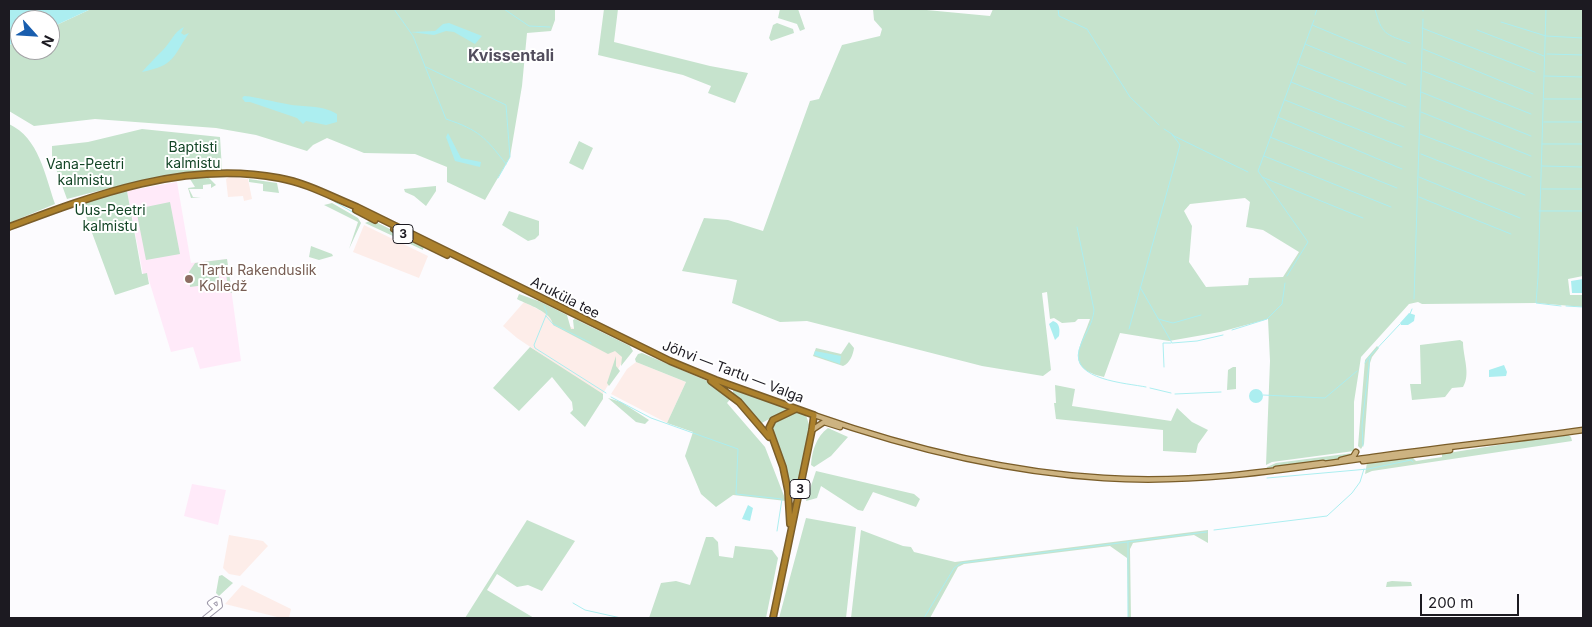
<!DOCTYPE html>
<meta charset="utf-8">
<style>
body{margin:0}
#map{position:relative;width:1592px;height:627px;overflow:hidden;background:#fcfbfe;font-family:Inter,sans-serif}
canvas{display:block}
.frame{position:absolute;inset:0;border:10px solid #1c1a21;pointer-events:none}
.north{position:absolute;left:10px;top:10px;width:50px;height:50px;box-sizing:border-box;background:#fff;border:1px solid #a4a3a6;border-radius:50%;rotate:116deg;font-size:14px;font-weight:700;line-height:20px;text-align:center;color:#1c1a21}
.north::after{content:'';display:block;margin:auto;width:18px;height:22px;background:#195eae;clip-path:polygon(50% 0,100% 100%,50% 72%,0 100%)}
.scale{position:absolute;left:1420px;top:594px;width:99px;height:22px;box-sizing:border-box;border:2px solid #1c1a21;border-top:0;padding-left:6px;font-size:15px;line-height:18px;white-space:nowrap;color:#1c1a21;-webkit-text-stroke:4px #fff;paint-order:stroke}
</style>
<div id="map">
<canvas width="1592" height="627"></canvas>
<div class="frame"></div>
<div class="north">N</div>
<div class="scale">200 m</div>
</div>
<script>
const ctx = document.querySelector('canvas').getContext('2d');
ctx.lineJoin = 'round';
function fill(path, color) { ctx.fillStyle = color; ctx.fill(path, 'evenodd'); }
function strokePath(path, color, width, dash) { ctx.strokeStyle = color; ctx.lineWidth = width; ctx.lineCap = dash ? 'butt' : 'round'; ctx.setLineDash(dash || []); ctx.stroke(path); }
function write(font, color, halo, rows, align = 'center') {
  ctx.font = font + ' Inter,sans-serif'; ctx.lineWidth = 4; ctx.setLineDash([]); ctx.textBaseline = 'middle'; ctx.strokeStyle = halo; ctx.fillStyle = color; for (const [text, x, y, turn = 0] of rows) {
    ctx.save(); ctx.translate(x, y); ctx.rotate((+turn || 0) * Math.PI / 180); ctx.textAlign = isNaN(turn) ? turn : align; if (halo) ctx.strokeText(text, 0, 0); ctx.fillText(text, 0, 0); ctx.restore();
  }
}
const commercial = new Path2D(`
 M229 177 248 179 252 199 244 201 243 196 228 197 226 179Z
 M364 225 428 256 419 278 353 252Z
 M524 302 626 356 602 395 517 338 503 326Z
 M636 362 686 382 667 423 611 394 627 369Z
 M229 535 263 541 268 546 240 576 229 574 223 568Z
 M242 585 291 609 289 618H281L225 604Z`);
const education = new Path2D(`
 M177 182 191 263 227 259 241 361 200 369 193 347 171 352 147 274H143L127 191Z
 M192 484 226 490 218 525 184 516Z`);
const green = new Path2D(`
 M91 9H555V20L551 31 527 33 522 86 510 157 485 200 447 182V167L415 154 364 153 327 138 313 145 307 151 256 135 216 128 95 119 34 126 9 111V45L20 41V50H50V28Z
 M604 9H618L614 42 710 66 748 73 735 103 708 93 711 86 683 75 598 55Z
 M780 9H798L805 29 800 31 797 24 778 18Z
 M873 9H916L990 16 993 9H1583V276L1568 279 1570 295H1583V307L1536 303 1422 304 1418 302 1409 304 1361 357 1354 402V451L1272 462 1266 465 1270 361 1268 319 1220 332 1169 341 1120 333 1104 377C1064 368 1080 348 1090 319H1078L1075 322 1062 323 1054 318 1050 319 1047 292 1042 293 1051 370 1043 376 982 366 807 321 780 322 732 303 737 280 682 271 704 218 728 220 763 231 810 101 819 99 842 45 880 36 882 29 874 20ZM1245 198 1250 202 1246 227 1263 230 1299 252 1283 277 1249 278 1248 285 1206 287 1189 262 1192 226 1184 211 1190 204Z
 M777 23 793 29 794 33 771 41 769 38 773 25Z
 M9 124C39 138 45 175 55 204L9 223Z
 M142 129 220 137 222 170C170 172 118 186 67 199L52 158V146L88 142Z
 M579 141 593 148 583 170 569 163Z
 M193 178H209L216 185 211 188V184L203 185V189H189L193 197H201L191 198 188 188 195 187 190 179Z
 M249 179 277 183 279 193 263 191V184L249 182Z
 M436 186V191L426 206 414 196 405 192 404 189Z
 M127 191 142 274 147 273 149 284 115 295 81 203Z
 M170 202 180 254 146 260 136 209Z
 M332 203 358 218 361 223 349 249 358 222 324 205Z
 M509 211 539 221V235L535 239 528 241 502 225Z
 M372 220 424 246 423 250 365 223Z
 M311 246 332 254 333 256 319 260 309 257Z
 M227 259 232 293 225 290 228 288 225 266 217 268 220 283 190 287 189 272 195 263Z
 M519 294 541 302 567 315 571 329H574L573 320 575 319 630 346 633 351 621 366 622 357 615 351 608 354 553 325C552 312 528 305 517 299Z
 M1460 340 1463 342C1463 357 1471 374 1463 387L1452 388 1445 397 1412 400 1410 384H1421L1420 345Z
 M849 342 854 348C853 355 850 363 843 366L813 356 816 348 841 354Z
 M1377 346 1379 348 1372 357 1370 363 1364 444 1361 449 1358 446 1365 360Z
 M530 347 603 394V399L585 427 570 413 573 410 572 402 552 377 519 411 493 388Z
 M642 353 712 383 732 397 727 403 765 447 786 501 733 495 716 507 701 494 685 456 693 432 667 423 686 382 636 362 635 359 638 354Z
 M616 356V366L620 371 609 386 607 383Z
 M1233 367H1236V389L1227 390 1228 370Z
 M1055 385 1075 389 1072 406 1171 421 1177 408 1192 422 1208 430 1198 444 1196 453 1163 451V430L1056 419 1054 403H1056Z
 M733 390 786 407 787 409 762 423 733 394Z
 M608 398 621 402 649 420 645 424 636 422Z
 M796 412 806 415 810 428 794 502 787 471 771 432 774 422Z
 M828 428 848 437 831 456 814 467 811 465C812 451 816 437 828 428Z
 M1567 434 1571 437 1572 441 1372 471 1365 474 1367 463 1412 457 1416 461 1442 457V454Z
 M1353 453 1348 458 1267 468V467L1276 463Z
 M816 471 914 494 920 499 916 507 873 492 863 511 858 510 821 486 817 498 806 501Z
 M806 518 856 527 846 618H779Z
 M527 520 575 541 542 591 528 585 517 587 497 574 487 590 534 618H465Z
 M861 530 903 546 911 547 914 552 955 562 1208 530V543L1194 535 1133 543 1130 549 1131 618H1128L1127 558 1110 546 964 564 958 567 930 618H851Z
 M706 537H713L718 542 719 556 733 558 735 546 772 550 778 558 766 618H649L661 583 676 581 690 585Z
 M222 575 233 583 219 596 216 593 219 576Z
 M1392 581 1411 582 1412 586 1386 587 1387 582Z`);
const water = new Path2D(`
 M9 9H91L50 28V20H20V41L9 45Z
 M449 23 482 36 475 44 454 32 446 31 434 35 410 32 435 31 443 24Z
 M184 27 181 33 184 35 189 33C172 58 175 65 142 72 149 64 155 58 162 51 170 44 174 31 184 27Z
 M244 96C259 97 272 102 287 104 305 108 320 104 337 114V122L326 125 306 121 303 124 297 118 250 102H245L242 98Z
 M448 133 461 158 481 162 480 167 455 161 446 137Z
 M1583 279V293H1572L1571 281Z
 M1409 313 1415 315 1414 321 1408 325H1401L1400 323Z
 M1053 321C1060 323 1060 330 1059 336L1055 340 1049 324Z
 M815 351 841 356 840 364 814 355Z
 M1504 365 1507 372 1506 376 1489 377V370Z
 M1249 396a7 7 0 1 1 14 0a7 7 0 1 1-14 0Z
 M748 505 753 508 750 521 742 519Z`);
const stream = new Path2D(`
 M394 9 413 36 446 119C479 130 485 137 506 164
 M504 9 529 26 550 27
 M1058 9 1059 16 1087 29 1130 97 1159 125
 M1375 9C1382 35 1385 34 1410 43
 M1546 9 1538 277 1536 303 1561 306
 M1423 11V9
 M1315 15 1317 9
 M1501 22 1546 36 1583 38
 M1312 25 1406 64
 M1422 28 1535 72
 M1477 30 1544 56
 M1305 44 1406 85
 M1423 49 1533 94
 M1547 54 1583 55
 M1298 64 1406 107
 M426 67 506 105 510 157 498 178
 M1423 71 1531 114
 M1544 76 1583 77
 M1291 82 1404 127
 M1421 92 1531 136
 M1544 99H1583
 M1285 100 1402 147
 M1421 112 1531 156
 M1278 117 1402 169
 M1544 122H1583
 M1420 134 1531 177
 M1172 135 1248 172
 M1270 137 1397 188
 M1542 144H1583
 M1421 154 1525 195
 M1264 156 1391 207
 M1542 166 1583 167
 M1262 177 1363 218
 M1419 177 1520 218
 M1542 189H1583
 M1419 197 1511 234
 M335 202 356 214
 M1539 211H1583
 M1077 227 1094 310C1093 325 1083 336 1079 350 1071 380 1126 383 1146 387
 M1287 276 1308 242 1258 171 1314 20
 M1140 287 1172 343 1197 341 1223 335
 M1414 299 1423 19
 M544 306 547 313 534 345 535 348 606 393
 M1566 306 1583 307
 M1410 314 1412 309
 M546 316 553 324 591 343
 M1158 319 1173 323 1201 315
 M1129 329 1180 145 1172 134 1164 129
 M1232 330 1267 319 1282 304 1285 283
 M1365 363 1369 357
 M1164 367 1163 343H1171
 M1150 388 1171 393
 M1175 394 1221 392
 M1263 395 1325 398 1357 371
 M611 397 651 418 738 449 736 494 782 499 777 531
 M1363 446 1362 425 1370 356 1400 324
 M1267 478 1368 469 1411 460 1413 462
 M1214 530 1327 516 1352 493 1360 482 1364 469
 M1128 542V618
 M573 603 585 610 621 618
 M924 618 954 568 961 563 1207 532`);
const minor = new Path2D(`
 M205 618 220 606 219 600 216 599 210 603 215 608`);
const major = new Path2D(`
 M814 415C908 448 1004 472 1104 478 1195 484 1283 470 1373 457 1443 447 1513 440 1583 430
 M812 430 824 422 840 427
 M1341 460 1353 457 1356 452
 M1363 461 1450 450
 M1276 469 1323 463`);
const highway = new Path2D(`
 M356 210 375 220
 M9 227C94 195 186 160 279 178 307 183 332 197 357 207L670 361 716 380 814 415 812 430 773 618
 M394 229 447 255
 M711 381 739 402 769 437
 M790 524 788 491 783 467 769 428 773 420 796 409`);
const markers = [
 [189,279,5,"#8d6e63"]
];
const shields = [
 [403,234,20],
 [800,489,20]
];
const shieldNames = [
 ["3",403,234],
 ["3",800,489]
];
const parkNames = [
 ["Baptisti",193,148],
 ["kalmistu",193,164],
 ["Vana-Peetri",85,165],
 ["kalmistu",85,181],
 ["Uus-Peetri",110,211],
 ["kalmistu",110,227]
];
const educationNames = [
 ["Tartu Rakenduslik",199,271],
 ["Kolledž",199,287]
];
const streetNames = [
 ["Aruküla tee",565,298,27],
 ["Jõhvi — Tartu — Valga",733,372,21]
];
const quarterNames = [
 ["Kvissentali",511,56]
];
fill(commercial, '#fdede9');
fill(education, '#ffeaf9');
fill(green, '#c6e3cd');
fill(water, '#aceef0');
strokePath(stream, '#aceef0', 1);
strokePath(minor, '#9b96a7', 6);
strokePath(major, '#7a5d29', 7);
strokePath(highway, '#7a5d29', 8);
strokePath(minor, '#fff', 4);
strokePath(major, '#cdb381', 4.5);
strokePath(highway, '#ac812d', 5);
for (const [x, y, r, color] of markers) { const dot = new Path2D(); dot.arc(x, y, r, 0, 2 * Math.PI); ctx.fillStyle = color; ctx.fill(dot); strokePath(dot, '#fff', 2); }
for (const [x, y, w] of shields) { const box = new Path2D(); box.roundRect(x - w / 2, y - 9.5, w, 19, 4); ctx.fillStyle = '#fff'; ctx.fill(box); strokePath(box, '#1c1a21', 1); }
write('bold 12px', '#1c1a21', null, shieldNames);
write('14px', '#134526', '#fff', parkNames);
write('14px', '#785e54', '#fff', educationNames, 'left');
write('14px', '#1c1a21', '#fff', streetNames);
write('bold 16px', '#524d5d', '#fff', quarterNames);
</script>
